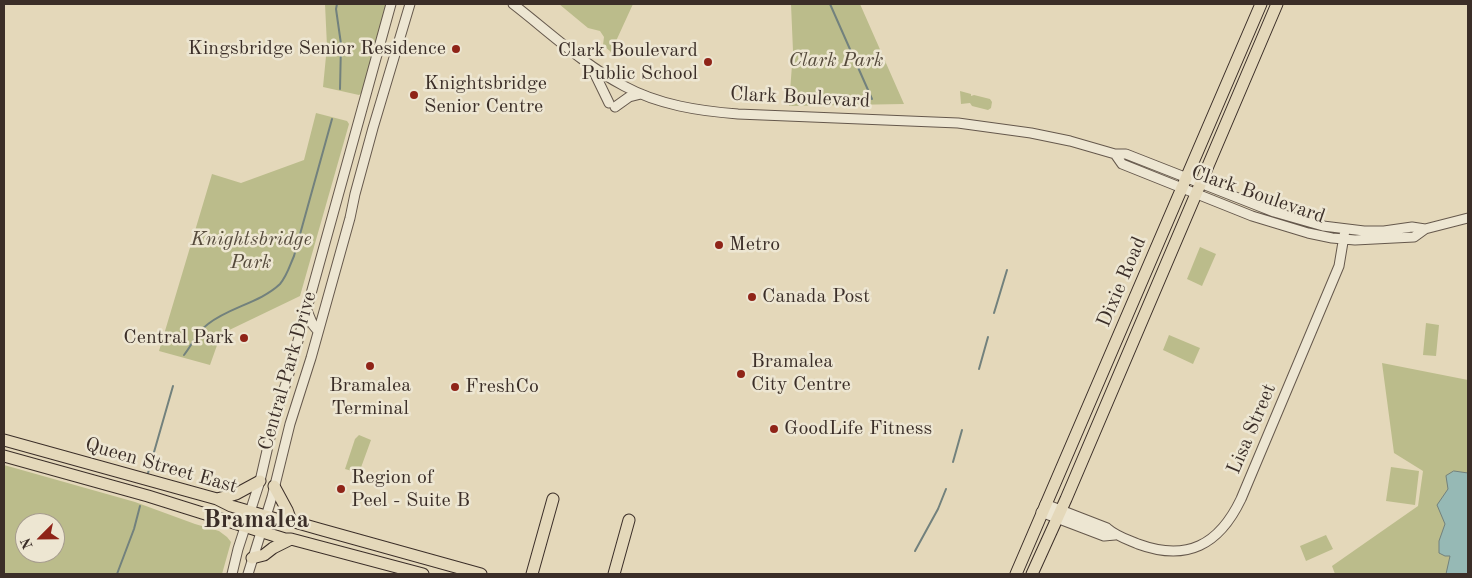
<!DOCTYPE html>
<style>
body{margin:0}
#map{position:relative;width:1472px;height:578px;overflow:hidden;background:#e4d8ba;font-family:"Old Standard TT",serif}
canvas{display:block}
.frame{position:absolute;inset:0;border:5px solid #3b2e28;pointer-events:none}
.north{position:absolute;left:15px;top:513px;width:50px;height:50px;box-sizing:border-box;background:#ede6d2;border:1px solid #a69c8e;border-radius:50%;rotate:247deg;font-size:14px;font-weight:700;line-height:20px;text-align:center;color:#3b2e28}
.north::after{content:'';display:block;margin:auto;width:18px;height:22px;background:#8f2418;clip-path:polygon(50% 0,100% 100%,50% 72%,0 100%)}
</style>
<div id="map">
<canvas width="1472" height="578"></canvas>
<div class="frame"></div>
<div class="north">N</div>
</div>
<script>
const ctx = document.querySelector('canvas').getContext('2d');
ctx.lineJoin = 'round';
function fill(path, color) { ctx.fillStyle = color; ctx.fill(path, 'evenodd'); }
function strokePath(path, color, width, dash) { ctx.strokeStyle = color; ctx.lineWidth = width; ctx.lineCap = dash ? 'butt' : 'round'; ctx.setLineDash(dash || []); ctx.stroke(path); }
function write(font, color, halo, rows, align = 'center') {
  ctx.font = font + ' "Old Standard TT",serif'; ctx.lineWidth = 5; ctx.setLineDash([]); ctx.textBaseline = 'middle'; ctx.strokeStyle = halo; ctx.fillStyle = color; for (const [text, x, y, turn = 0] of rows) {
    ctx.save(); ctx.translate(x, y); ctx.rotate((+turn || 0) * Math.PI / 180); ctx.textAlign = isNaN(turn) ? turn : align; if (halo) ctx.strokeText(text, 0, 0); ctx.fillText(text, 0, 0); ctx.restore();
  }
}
const green = new Path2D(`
 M325 4H387L363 92 359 95 323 87 327 46Z
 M559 4H633L611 52 603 45 604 37 600 31 588 28Z
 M791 4H860L904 104 789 106 793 51Z
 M960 91 971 94V96L974 95 990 99 992 102 991 108 988 110 972 106 970 103 961 104Z
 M316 113 347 121 349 124 300 296 221 334 210 365 159 351 212 174 241 183 304 160Z
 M1200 247 1216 254 1202 286 1187 279Z
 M1426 323 1439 325 1436 356 1423 355Z
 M1169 335 1200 348 1193 364 1163 350Z
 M1382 363 1468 380V574H1335L1332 566 1418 506 1423 471 1394 453Z
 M359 435 371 440 359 473 345 469 355 439Z
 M4 465 135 502 195 524 219 531 227 537 231 542 222 574H4ZM25 523H55V553H25Z
 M1391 467 1419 471 1415 505 1386 501Z
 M1326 535 1333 549 1306 561 1300 546Z`);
const water = new Path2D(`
 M1454 471 1468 473V574H1446L1450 556H1445L1439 553V541L1445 524 1437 505 1448 489 1446 476Z`);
const stream = new Path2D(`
 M337 4 336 9 341 44 340 89
 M830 4 872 99
 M994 313 1007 270
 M184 355C192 345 197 332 208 324 229 307 260 303 280 284 287 276 290 265 294 256L332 119
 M979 369 988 337
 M953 462 962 430
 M148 473 173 386
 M915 551 938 509 946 489
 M117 574 134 529 140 506`);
const minor = new Path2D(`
 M513 4C548 31 584 65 624 86 659 105 699 111 738 114L958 123 1031 133 1070 141 1115 154H1126L1274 212 1323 226 1364 231H1384L1412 227 1425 229
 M592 68 609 103
 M615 107 629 97 641 94
 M1115 154 1122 164 1252 216 1308 233 1332 238 1355 240 1414 237 1425 229 1468 218
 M306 308 313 325 318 331
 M1045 504 1107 528C1116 536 1126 539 1138 544 1187 562 1219 545 1241 499L1339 266 1345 230
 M1041 512 1104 536 1115 535
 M232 574 238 549 260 481 274 420 288 377 391 4
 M248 574 272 497 290 424 311 358 350 218 355 194 373 128 410 4`);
const major = new Path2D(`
 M4 440 217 499 231 506 283 521H291L319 529 481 574
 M4 456 148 496 285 539H291L423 574
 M274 486 287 510 291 521
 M217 499 236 494 260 481
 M252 558 264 555 273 548 291 539
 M532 574 553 499
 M614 574 629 520
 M1016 574 1261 4
 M1032 574 1066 499 1277 4`);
const markers = [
 [456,49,5,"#8f2418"],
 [708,62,5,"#8f2418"],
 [414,95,5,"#8f2418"],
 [719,245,5,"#8f2418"],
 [752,297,5,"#8f2418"],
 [244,338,5,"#8f2418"],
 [370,366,5,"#8f2418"],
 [741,374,5,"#8f2418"],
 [455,387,5,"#8f2418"],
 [774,429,5,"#8f2418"],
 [341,489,5,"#8f2418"]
];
const poiNames = [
 ["Kingsbridge Senior Residence",446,49,"right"],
 ["Clark Boulevard",698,51,"right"],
 ["Public School",698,74,"right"],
 ["Knightsbridge",424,84],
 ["Senior Centre",424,107],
 ["Metro",729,245],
 ["Canada Post",762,297],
 ["Central Park",234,338,"right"],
 ["Bramalea",751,362],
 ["City Centre",751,385],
 ["Bramalea",370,386,"center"],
 ["Terminal",370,409,"center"],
 ["FreshCo",465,387],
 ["GoodLife Fitness",784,429],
 ["Region of",351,478],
 ["Peel - Suite B",351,501]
];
const parkNames = [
 ["Clark Park",836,61],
 ["Knightsbridge",251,240],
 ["Park",251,263]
];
const streetNames = [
 ["Clark Boulevard",800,98,3],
 ["Clark Boulevard",1258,195,19],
 ["Dixie Road",1122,282,-67],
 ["Central Park Drive",288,371,-74],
 ["Lisa Street",1252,429,-67],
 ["Queen Street East",161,466,16]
];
const districtNames = [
 ["Bramalea",256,520]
];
fill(green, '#bbbc8b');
fill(water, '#96b9b5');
strokePath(water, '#72817d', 1);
strokePath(stream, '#72817d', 2);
strokePath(minor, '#65584c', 11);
strokePath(major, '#3b2e28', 13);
strokePath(minor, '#ede6d2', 9);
strokePath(major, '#e4d8ba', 11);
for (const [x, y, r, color] of markers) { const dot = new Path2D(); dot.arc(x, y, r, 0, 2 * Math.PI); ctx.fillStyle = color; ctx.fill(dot); strokePath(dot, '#ede6d2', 2); }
write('20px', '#3b2e28', '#ede6d2', poiNames, 'left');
write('italic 20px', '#554a3c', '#ede6d2', parkNames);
write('20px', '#3b2e28', '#ede6d2', streetNames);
write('bold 25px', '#3b2e28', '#ede6d2', districtNames);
</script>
